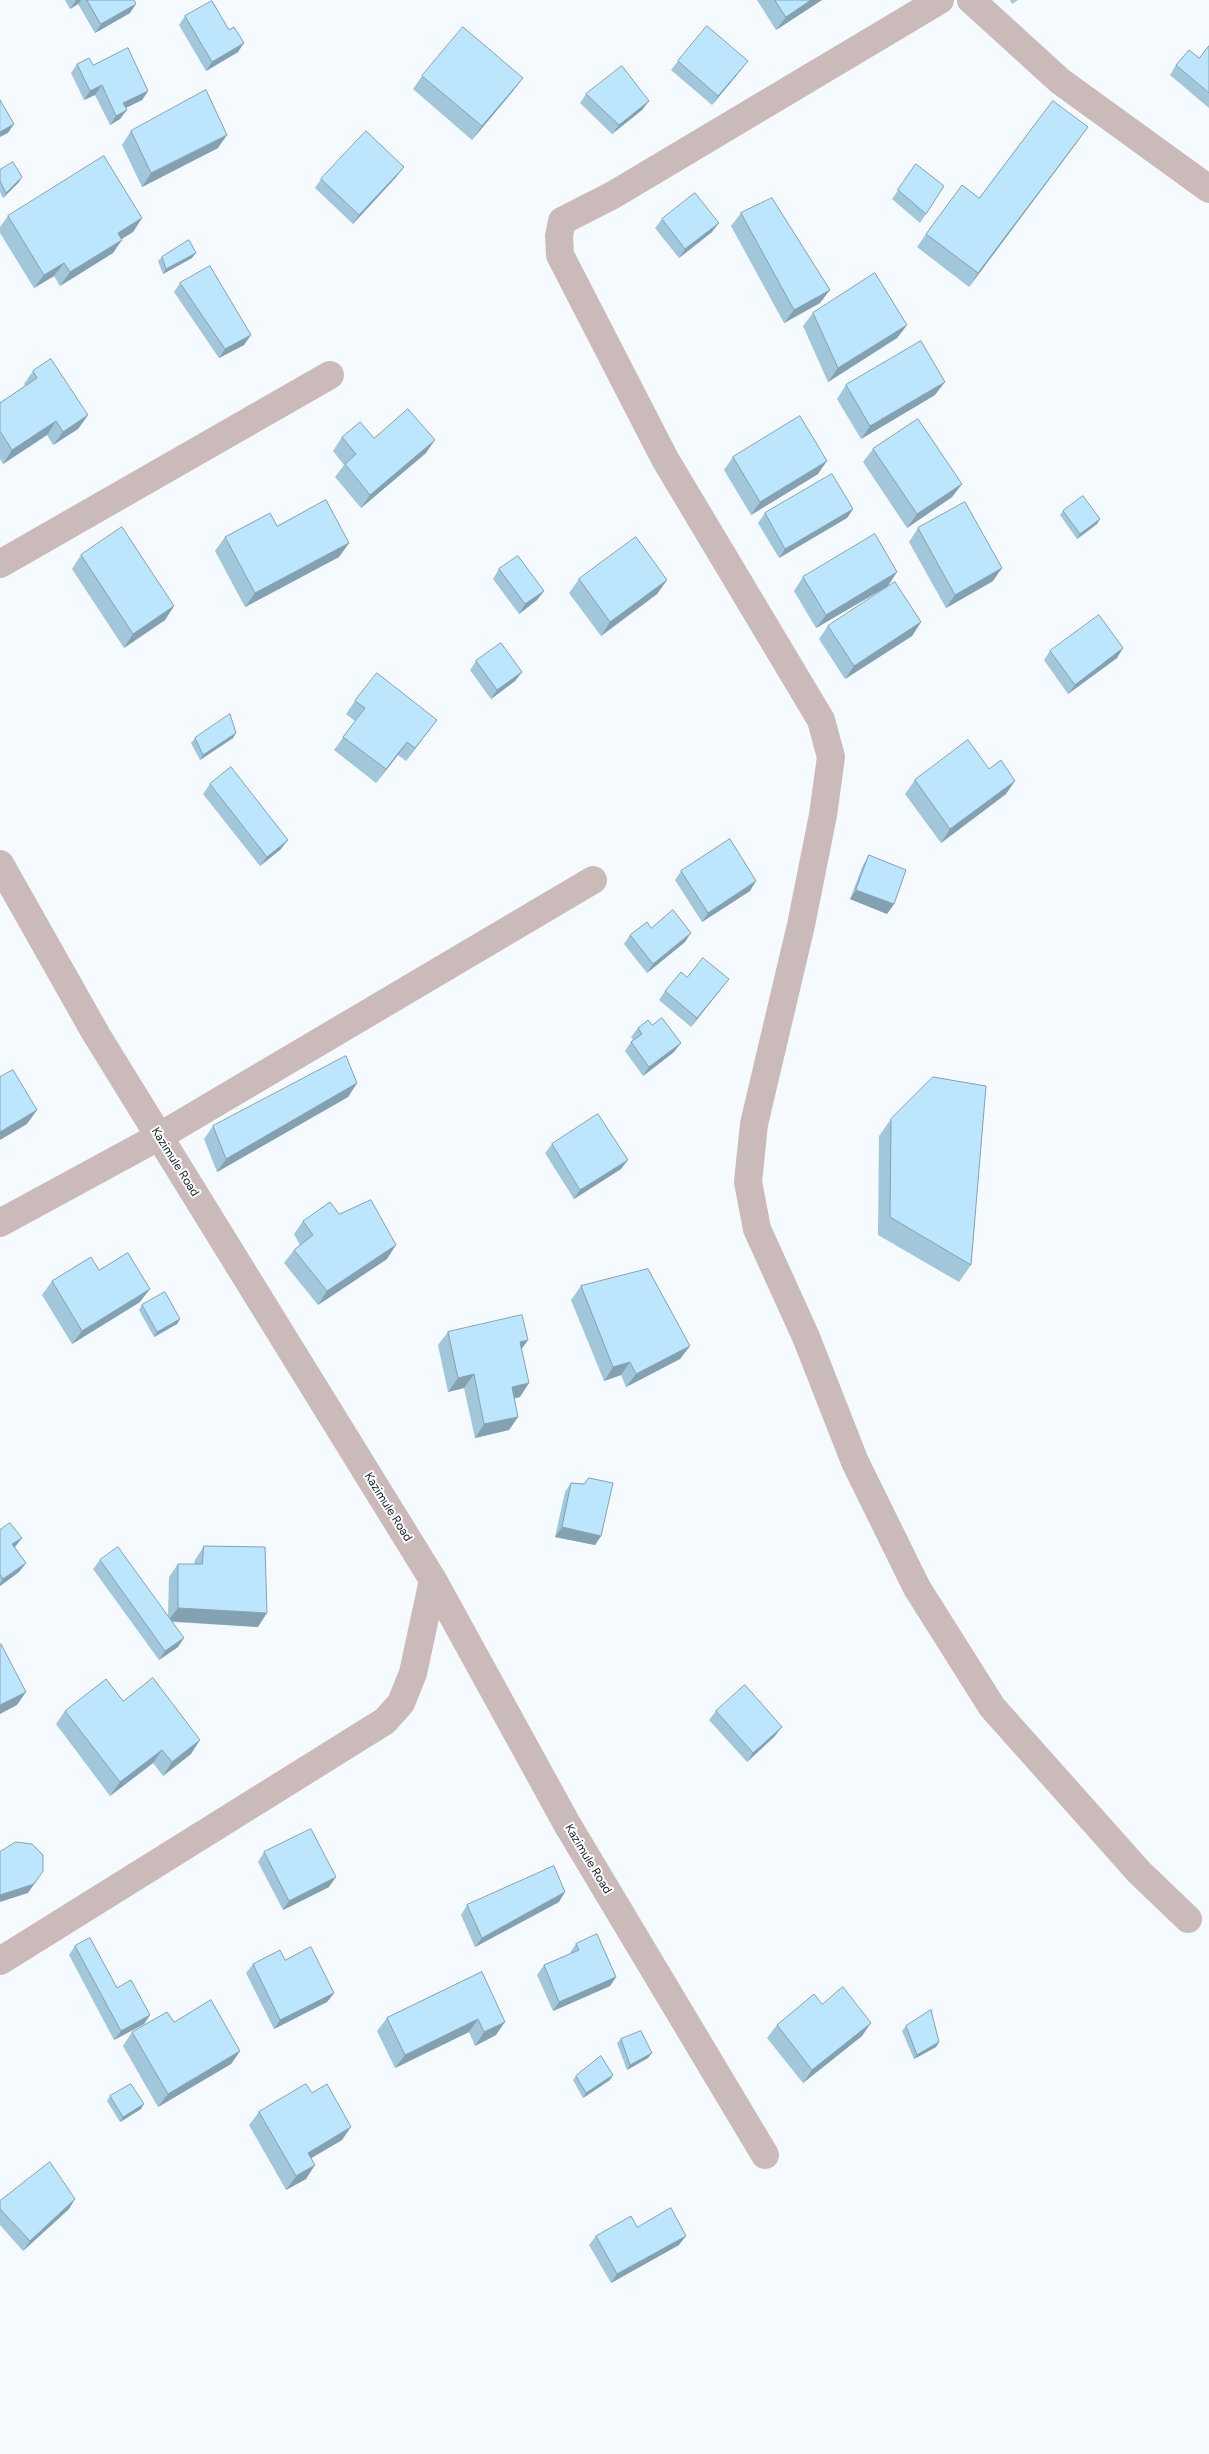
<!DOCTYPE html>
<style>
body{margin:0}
canvas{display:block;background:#f4fafe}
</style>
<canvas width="1209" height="2454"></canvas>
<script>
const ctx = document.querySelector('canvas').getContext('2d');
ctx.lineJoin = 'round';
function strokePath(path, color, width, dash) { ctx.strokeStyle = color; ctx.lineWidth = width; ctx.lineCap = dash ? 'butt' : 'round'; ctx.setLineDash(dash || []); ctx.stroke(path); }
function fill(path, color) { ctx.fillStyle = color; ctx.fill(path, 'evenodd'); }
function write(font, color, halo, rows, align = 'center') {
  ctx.font = font + ' Figtree,sans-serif'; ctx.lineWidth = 4; ctx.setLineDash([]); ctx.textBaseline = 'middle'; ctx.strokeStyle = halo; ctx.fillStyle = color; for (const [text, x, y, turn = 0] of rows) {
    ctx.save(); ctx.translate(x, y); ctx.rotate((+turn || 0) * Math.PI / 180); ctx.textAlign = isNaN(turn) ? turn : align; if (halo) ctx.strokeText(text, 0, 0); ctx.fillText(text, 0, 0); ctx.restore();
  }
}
const minor = new Path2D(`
 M940 0 613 195 562 221 559 236 560 255 665 459 821 720 831 757 823 815 801 925 754 1124 748 1182 757 1229 806 1337 855 1462 917 1588 992 1707 1139 1872 1188 1919
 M971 0 1060 81 1209 189
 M0 564 330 375
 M0 864 96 1034 433 1580 567 1824 765 2155
 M0 1223 160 1136 593 880
 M0 1961 385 1721 401 1703 413 1673 433 1580`);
const wall = new Path2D(`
 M65 0H134L130 13 95 33 78 4 70 9Z
 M757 0H822L776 30Z
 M1010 0H1018L1012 4Z
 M185 16 238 52 206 71 179 25Z
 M1209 46V108L1170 75 1176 65 1199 58Z
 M678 61 741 70 712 105 671 70Z
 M77 64 93 65 148 91 142 100 126 108 120 119 110 125 95 95 84 100 71 73Z
 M422 76 523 78 513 91 472 140 413 89Z
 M586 94 649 101 642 110 612 134 580 103Z
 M131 131 218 148 142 187 122 145Z
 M1078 141 969 287 917 247 926 234 979 198Z
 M916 164 926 214 920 223 892 199Z
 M0 170 19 182 3 198 0 192Z
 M397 176 353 224 315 188 321 179Z
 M741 213 820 303 784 323 731 226Z
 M8 216 142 218 133 232 121 239 113 253 60 286 54 276 34 288 0 233V227Z
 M662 219 712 232 679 258 655 228Z
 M162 257 192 258 163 274 158 261Z
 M180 283 244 345 219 358 174 292Z
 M813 313 907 325 897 338 828 382 803 326Z
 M33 371 88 415 78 429 53 445 47 435 3 464 0 459V403L25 386 24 384Z
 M846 385 935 395 861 439 837 399Z
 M342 437 374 438 426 453 361 508 335 477 344 465 333 451Z
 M873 449 962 484 952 497 907 528 863 462Z
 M733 457 818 474 751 515 724 470Z
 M853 509 847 518 779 558 758 523 765 513Z
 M1063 511 1100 519 1097 524 1077 539 1060 515Z
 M277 526 349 543 339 557 245 607 215 551 225 537Z
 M918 528 993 581 946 608 909 542Z
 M81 555 174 606 165 620 124 648 72 569Z
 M499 569 544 591 537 600 519 614 493 579Z
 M803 577 888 586 816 628 794 591Z
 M579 579 667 580 657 594 601 636 569 593Z
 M921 622 912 636 845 679 819 639 828 626Z
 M1050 651 1117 658 1068 694 1044 660Z
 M476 661 522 672 515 681 491 699 470 670Z
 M355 701 437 720 406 761 398 755 376 783 334 750 355 721 346 714Z
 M195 738H233L200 760 191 743Z
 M989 769 1006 794 941 843 905 794 915 780Z
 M210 784 281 849 260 866 203 794Z
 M869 855 894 904 887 914 850 899 863 865Z
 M681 871 750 891 702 922 675 880Z
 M651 928 685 942 647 973 624 944 630 935Z
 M687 977 729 979 691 1027 659 1000 665 991Z
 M638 1028 674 1052 643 1076 625 1051 631 1042 633 1040 631 1037Z
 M357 1083 348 1097 217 1172 204 1139 213 1126Z
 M891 1119 971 1265 959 1282 878 1235 879 1136Z
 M552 1144 621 1169 574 1199 545 1153Z
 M339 1214 387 1259 318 1305 284 1263 294 1250 300 1245 294 1234 303 1221Z
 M52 1281 140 1302 72 1344 42 1295Z
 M581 1286 690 1346 680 1359 626 1387 621 1375 604 1381 571 1300Z
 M142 1305 180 1319 177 1324 154 1337 139 1310Z
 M448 1332 522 1348 520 1397 514 1398 518 1417 509 1430 475 1438 464 1388 448 1392 438 1345Z
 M571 1483 601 1536 595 1545 555 1537 565 1492Z
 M0 1530 15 1547 26 1563 19 1572 0 1586Z
 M204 1546 258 1627 172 1622 178 1647 159 1660 93 1569 100 1560 168 1616 169 1577 178 1564H194L195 1560Z
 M123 1701 191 1754 163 1776 153 1763 110 1796 56 1724 65 1711Z
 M716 1711 775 1736 747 1762 709 1720Z
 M264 1852 329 1887 283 1910 258 1862Z
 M559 1902 475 1947 461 1915 467 1905Z
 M576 1944 616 1977 610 1986 553 2011 537 1975 544 1965 570 1954V1953Z
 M75 1946 117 1988 150 2015 144 2024 114 2040 69 1955Z
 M285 1960 334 1993 327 2002 274 2029 246 1973 253 1964Z
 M482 1972 496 2035 475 2046 469 2032 395 2068 377 2031 387 2018Z
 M822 2004 862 2036 803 2083 767 2038 777 2025Z
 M174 2022 240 2051 231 2064 158 2107 123 2046 132 2032Z
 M906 2026 939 2042 936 2047 914 2059 902 2031Z
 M621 2039 652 2053 648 2058 627 2070 617 2043Z
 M576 2076 610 2080 583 2098 573 2080Z
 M110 2096 141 2109 120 2122 107 2101Z
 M259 2112 342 2140 311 2158 306 2179 286 2190 249 2125Z
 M0 2201 69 2209 23 2251 0 2225Z
 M637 2227 679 2245 611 2283 589 2245 596 2236Z`);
const shadedWall = new Path2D(`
 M76 0H81L78 4 70 9Z
 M811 0H822L776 30 786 17Z
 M136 4 130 13 95 33 101 24Z
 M244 43 238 52 206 71 212 62Z
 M748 61 741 70 712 105 718 96Z
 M523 78 513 91 472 140 482 126Z
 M102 85 95 95 84 100 90 91Z
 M148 91 142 100 117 112 123 103Z
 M649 101 642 110 612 134 619 125Z
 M127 110 120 119 110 125 116 116Z
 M14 124 8 133 0 137V132Z
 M1088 127 1078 141 969 287 978 273Z
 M227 135 218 148 142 187 151 173Z
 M404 167 397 176 353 224 359 215Z
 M22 177 19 182 3 198 6 193Z
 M142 218 133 232 109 247 118 233Z
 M719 223 712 232 679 258 685 249Z
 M122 240 113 253 60 286 70 272Z
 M196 253 192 258 163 274 166 269Z
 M64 263 54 276 34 288 44 275Z
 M830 290 820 303 784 323 794 310Z
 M907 325 897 338 828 382 838 368Z
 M251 335 244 345 219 358 225 349Z
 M945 382 935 395 861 439 870 426Z
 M88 415 78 429 53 445 63 432Z
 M56 421 47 435 3 464 12 450Z
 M435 440 426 453 361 508 370 495Z
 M827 461 818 474 751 515 760 502Z
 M962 484 952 497 907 528 917 514Z
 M853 509 847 518 779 558 785 549Z
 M1100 519 1097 524 1077 539 1080 534Z
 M349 543 339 557 245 607 255 593Z
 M1002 568 993 581 946 608 955 595Z
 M897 572 888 586 816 628 826 615Z
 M667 580 657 594 601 636 610 622Z
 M544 591 537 600 519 614 525 604Z
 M174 606 165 620 124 648 133 634Z
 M921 622 912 636 845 679 854 666Z
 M1123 648 1117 658 1068 694 1075 685Z
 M522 672 515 681 491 699 497 690Z
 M437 720 427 733 406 761 415 748Z
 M236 733 233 738 200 760 203 755Z
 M407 742 398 755 376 783 386 769Z
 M1015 781 1006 794 941 843 950 829Z
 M288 840 281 849 260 866 267 857Z
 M756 881 750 891 702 922 708 913Z
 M856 890 894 904 887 914 850 899Z
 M691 933 685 942 647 973 653 964Z
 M729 979 722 988 691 1027 697 1018Z
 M681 1043 674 1052 643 1076 649 1067Z
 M357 1083 348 1097 217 1172 226 1159Z
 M37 1110 27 1124 0 1140V1132Z
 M628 1160 621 1169 574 1199 580 1190Z
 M396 1245 387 1259 318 1305 327 1291Z
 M150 1289 140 1302 72 1344 82 1331Z
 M180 1319 177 1324 154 1337 157 1332Z
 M528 1340 518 1354 520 1342Z
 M690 1346 680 1359 626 1387 636 1374Z
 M630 1362 621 1375 604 1381 613 1367Z
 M474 1374 464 1388 448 1392 458 1378Z
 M529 1383 520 1397 503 1401 512 1387Z
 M518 1417 509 1430 475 1438 484 1424Z
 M562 1527 601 1536 595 1545 555 1537Z
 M22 1538 15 1547 6 1553 12 1544Z
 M26 1563 19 1572 0 1586V1584L3 1579Z
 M178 1608 267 1613 258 1627 168 1621Z
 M184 1638 178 1647 159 1660 165 1651Z
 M26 1692 17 1705 0 1714V1705Z
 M782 1727 775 1736 747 1762 753 1753Z
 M200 1740 191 1754 163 1776 172 1762Z
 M162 1750 153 1763 110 1796 120 1782Z
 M43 1871 28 1893 0 1902V1895Z
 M336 1877 329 1887 283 1910 289 1901Z
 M565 1892 559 1902 475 1947 482 1938Z
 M616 1977 610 1986 553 2011 559 2002Z
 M334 1993 327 2002 274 2029 280 2020Z
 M150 2015 144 2024 114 2040 121 2031Z
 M478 2019 469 2032 395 2068 405 2055Z
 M505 2022 496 2035 475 2046 484 2032Z
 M871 2023 862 2036 803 2083 812 2070Z
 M939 2042 936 2047 914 2059 917 2055Z
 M240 2051 231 2064 158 2107 168 2094Z
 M652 2053 648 2058 627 2070 630 2065Z
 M613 2075 610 2080 583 2098 586 2093Z
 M144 2104 141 2109 120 2122 123 2117Z
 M351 2127 342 2140 298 2166 308 2153Z
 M315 2165 306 2179 286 2190 296 2176Z
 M75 2199 69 2209 23 2251 30 2241Z
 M686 2236 679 2245 611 2283 617 2274Z`);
const building = new Path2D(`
 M87 0H134L136 4 101 24Z
 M775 0H811L786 17Z
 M212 1 229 30 234 27 244 43 212 62 185 16Z
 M707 26 748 61 718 96 678 61Z
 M463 27 523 78 482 126 422 76Z
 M1209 46V93L1176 65 1189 50 1199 58Z
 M128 48 148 91 123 103 127 110 116 116 102 85 90 91 77 64 89 58 93 65Z
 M622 66 649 101 619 125 586 94Z
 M206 90 227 135 151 173 131 131Z
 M0 100 14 124 0 132Z
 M1053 101 1088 127 978 273 926 234 962 185 979 198Z
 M366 131 404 167 359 215 321 179Z
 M104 156 142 218 118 233 122 240 70 272 64 263 44 275 8 216Z
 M13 162 22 177 6 193 0 181V170Z
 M916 164 944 186 926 214 898 190Z
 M695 193 719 223 685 249 662 219Z
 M772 198 830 290 794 310 741 213Z
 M189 240 196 253 166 269 162 257Z
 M210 266 251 335 225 349 180 283Z
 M875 273 907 325 838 368 813 313Z
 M921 341 945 382 870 426 846 385Z
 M51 359 88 415 63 432 56 421 12 450 0 431V403L37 378 33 371Z
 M408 409 435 440 370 495 345 464 356 454 342 437 360 422 374 438Z
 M800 416 827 461 760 502 733 457Z
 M918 419 962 484 917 514 873 449Z
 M832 474 853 509 785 549 765 513Z
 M1083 496 1100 519 1080 534 1063 511Z
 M326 500 349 543 255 593 225 537 270 513 277 526Z
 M965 502 1002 568 955 595 918 528Z
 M122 527 174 606 133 634 81 555Z
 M875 534 897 572 826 615 803 577Z
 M636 537 667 580 610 622 579 579Z
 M518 556 544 591 525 604 499 569Z
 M895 582 921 622 854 666 828 626Z
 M1099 615 1123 648 1075 685 1050 651Z
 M501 643 522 672 497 690 476 661Z
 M377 673 437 720 415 748 407 742 386 769 343 737 365 708 355 701Z
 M230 714 236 733 203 755 195 738Z
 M968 740 989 769 1001 760 1015 781 950 829 915 780Z
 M231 767 288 840 267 857 210 784Z
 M730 839 756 881 708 913 681 871Z
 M869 855 906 870 894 904 856 890Z
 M673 910 691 933 653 964 630 935 647 922 651 928Z
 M703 958 729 979 697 1018 665 991 681 972 687 977Z
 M662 1018 681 1043 649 1067 631 1042 642 1034 638 1028 648 1020 652 1025Z
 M346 1056 357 1083 226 1159 213 1126Z
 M13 1070 37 1110 0 1132V1077Z
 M933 1077 986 1086 971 1265 890 1217 891 1119Z
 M598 1114 628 1160 580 1190 552 1144Z
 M371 1200 396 1245 327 1291 294 1250 313 1235 303 1221 330 1202 339 1214Z
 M128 1253 150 1289 82 1331 52 1281 91 1257 99 1270Z
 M648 1269 690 1346 636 1374 630 1362 613 1367 581 1286Z
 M165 1292 180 1319 157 1332 142 1305Z
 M522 1315 528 1340 520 1342 529 1383 512 1387 518 1417 484 1424 474 1374 458 1378 448 1332Z
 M589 1478 613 1483 601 1536 562 1527 571 1483 584 1484Z
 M10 1523 22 1538 12 1544 26 1563 3 1579 0 1574V1530Z
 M204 1546 265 1547 267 1613 178 1608V1564H202Z
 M118 1547 184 1638 165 1651 100 1560Z
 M1 1644 26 1692 0 1705V1645Z
 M153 1678 200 1740 172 1762 162 1750 120 1782 65 1711 106 1679 123 1701Z
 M745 1685 782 1727 753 1753 716 1711Z
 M311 1829 336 1877 289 1901 264 1852Z
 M16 1842 32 1844 43 1855V1871L34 1884 0 1895V1852Z
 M554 1866 565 1892 482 1938 467 1905Z
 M597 1934 616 1977 559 2002 544 1965 579 1950 576 1944Z
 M90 1938 117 1988 131 1980 150 2015 121 2031 75 1946Z
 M311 1947 334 1993 280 2020 253 1964 280 1950 285 1960Z
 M482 1972 505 2022 484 2032 478 2019 405 2055 387 2018Z
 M843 1987 871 2023 812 2070 777 2025 814 1994 822 2004Z
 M211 2000 240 2051 168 2094 132 2032 167 2012 174 2022Z
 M931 2010 939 2042 917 2055 906 2026Z
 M641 2031 652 2053 630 2065 621 2039Z
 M601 2056 613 2075 586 2093 576 2076Z
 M131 2084 144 2104 123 2117 110 2096Z
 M306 2084 312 2093 327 2084 351 2127 308 2153 315 2165 296 2176 259 2112Z
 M50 2162 75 2199 30 2241 0 2209V2201Z
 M671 2208 686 2236 617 2274 596 2236 631 2216 637 2227Z`);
const streetNames = [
 ["Kazimule Road",175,1162,58],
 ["Kazimule Road",388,1507,58],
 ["Kazimule Road",588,1859,59]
];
strokePath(minor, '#cabab9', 28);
fill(wall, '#a2c6da');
fill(shadedWall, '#84a1b2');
fill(building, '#bce6fe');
strokePath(building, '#84a1b2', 1);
write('12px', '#142027', '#fff', streetNames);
</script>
